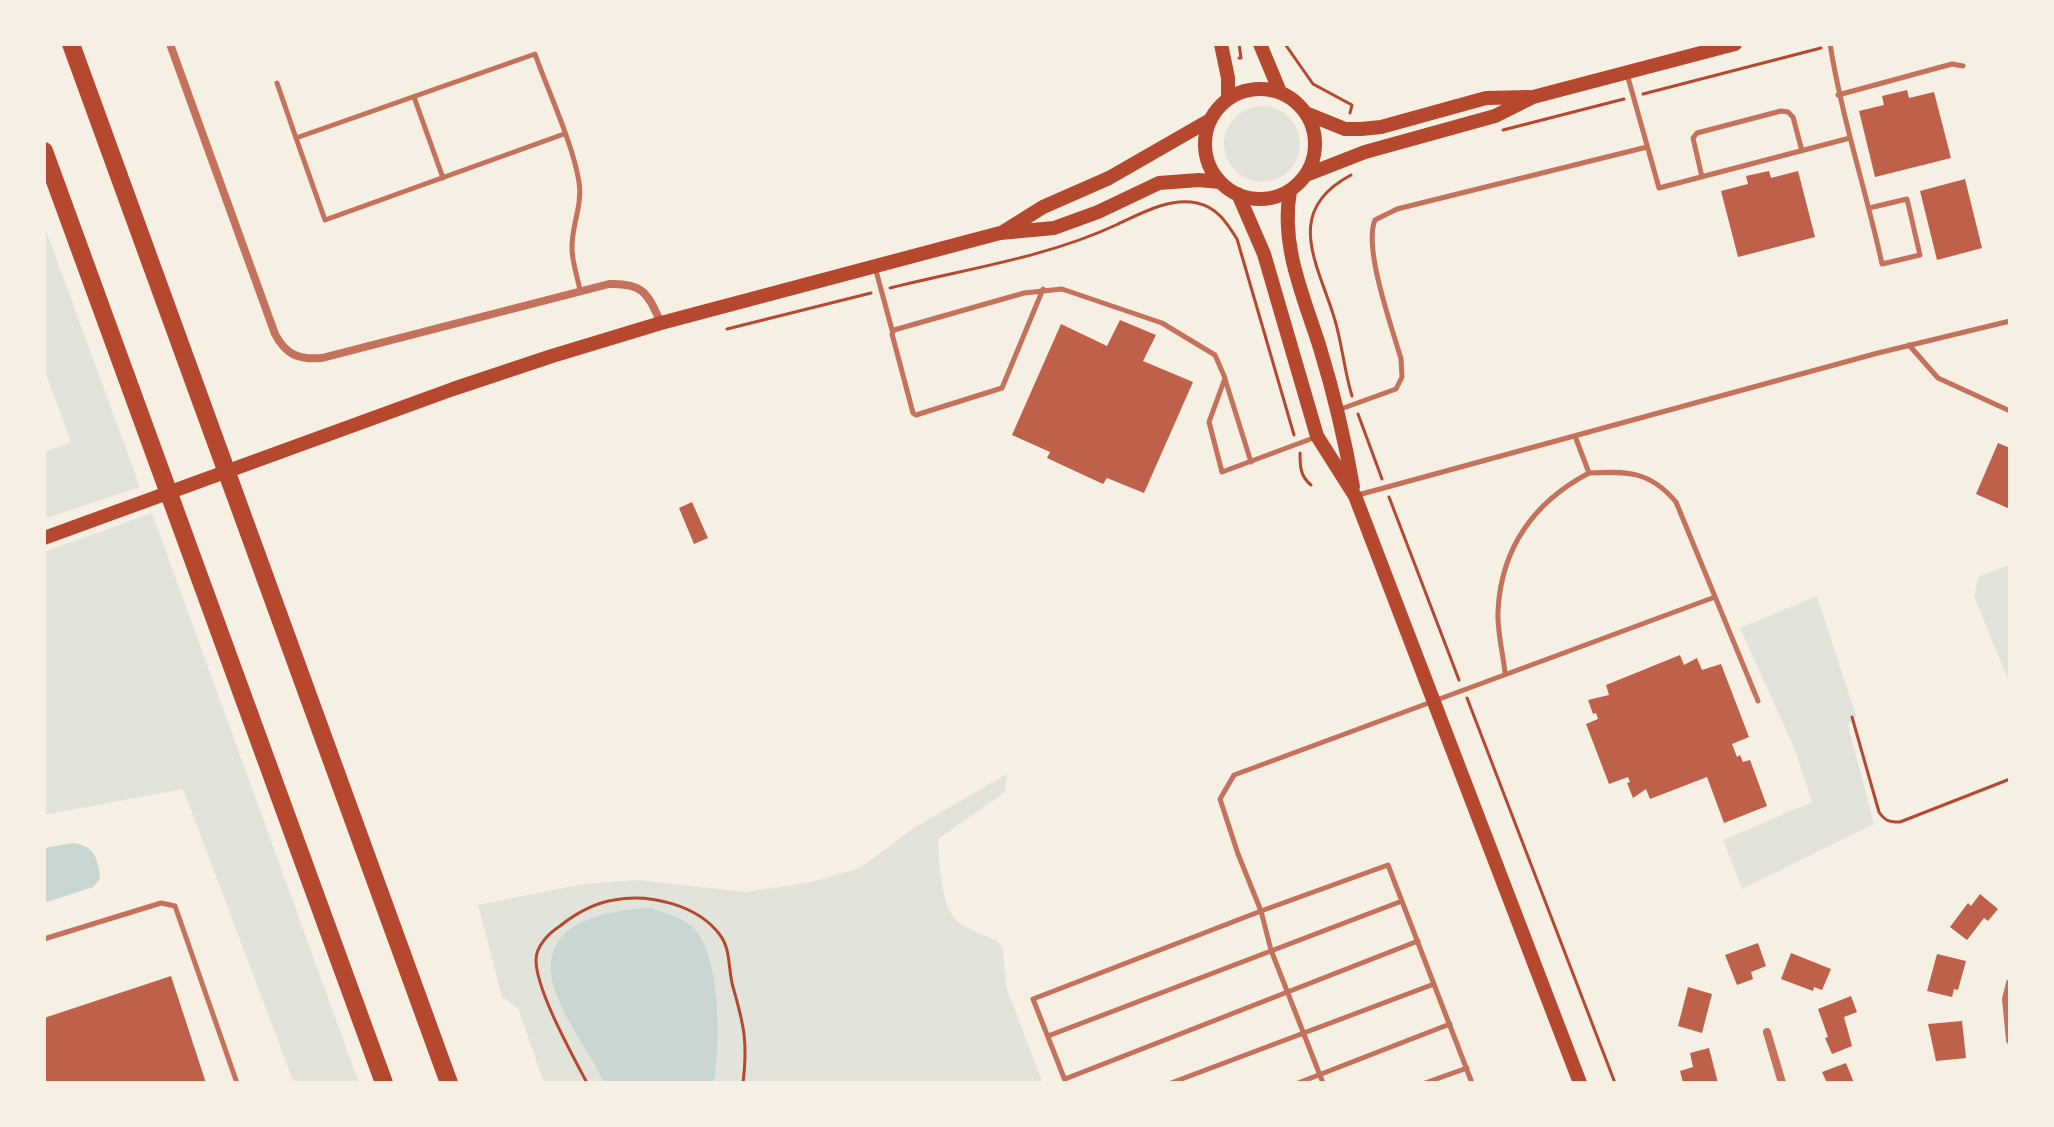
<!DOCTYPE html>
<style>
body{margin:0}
#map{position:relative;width:2054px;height:1127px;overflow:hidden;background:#f6efe4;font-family:"Noto Sans",sans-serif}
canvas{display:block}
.frame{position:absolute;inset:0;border:46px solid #f6efe4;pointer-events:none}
</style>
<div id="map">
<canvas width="2054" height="1127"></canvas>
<div class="frame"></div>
</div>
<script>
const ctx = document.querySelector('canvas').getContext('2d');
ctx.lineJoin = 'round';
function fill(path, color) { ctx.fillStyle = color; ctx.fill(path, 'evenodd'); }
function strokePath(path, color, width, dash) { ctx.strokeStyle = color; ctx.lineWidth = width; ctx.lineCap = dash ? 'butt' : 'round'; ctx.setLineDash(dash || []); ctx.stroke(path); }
const green = new Path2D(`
 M1224 144a38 38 0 1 1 76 0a38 38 0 1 1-76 0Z
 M44 225 140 487 44 519V452L71 442 44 369Z
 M152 513 359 1083H294L183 789 44 815V552Z
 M2010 565V684L1974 597 1979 576Z
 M1817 596 1856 716 1848 725 1874 824 1742 889 1723 840 1812 802 1795 750 1740 628Z
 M1007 774 1004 793 938 839C939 860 941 907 957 921 968 930 986 935 998 942L1003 948 1006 987 1043 1083H544L518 1008 502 997 478 905 583 884 639 880 746 892 811 882 860 868 912 829Z`);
const water = new Path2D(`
 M73 843C95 846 98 858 100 879L93 887 44 903V848Z
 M651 908C667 914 690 919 699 935 721 969 720 1044 714 1083H604C590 1052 566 1023 555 991 533 924 602 910 651 908Z`);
const building = new Path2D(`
 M1907 90 1909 98 1934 92 1951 158 1875 177 1859 111 1884 105 1882 96Z
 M1769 171 1771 178 1798 171 1815 237 1738 257 1721 191 1748 184 1746 176Z
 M1965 179 1982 248 1937 260 1920 191Z
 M1120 320 1156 335 1143 361 1193 382 1144 493 1107 478 1103 484 1047 458 1050 452 1012 435 1061 324 1107 346Z
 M1998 443 2010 448V509L1976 494Z
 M692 502 708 538 694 544 679 508Z
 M1680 655 1684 665 1697 658 1702 670 1721 664 1749 737 1732 744 1737 757 1740 755 1743 762 1750 760 1767 806 1724 823 1707 777 1650 799 1646 789 1633 798 1627 783 1630 782 1628 777 1609 784 1586 724 1598 719 1596 713 1593 714 1588 700 1609 695 1606 685Z
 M1980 894 1998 909 1988 921 1984 918 1967 940 1950 927 1968 903 1971 906Z
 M1758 943 1766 966 1751 972 1753 979 1737 985 1725 955Z
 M1791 953 1831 969 1822 990 1814 987 1813 991 1781 979Z
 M1937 954 1966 961 1958 990 1954 989 1952 997 1927 991Z
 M171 976 206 1083H44V1018Z
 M1688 987 1712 994 1702 1033 1678 1026Z
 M1851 996 1857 1012 1844 1017 1852 1046 1832 1054 1825 1038 1828 1037 1818 1009Z
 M1962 1021 1966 1058 1936 1061 1928 1024Z
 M1709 1048 1718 1083H1683L1680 1071 1693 1067 1690 1053Z
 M1846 1063 1854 1083H1827L1822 1072Z`);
const path = new Path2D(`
 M1285 44 1313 84 1352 105 1350 113
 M1239 58H1241L1239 44
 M1643 94 1821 48
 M1503 130 1624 99
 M1351 175C1283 211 1317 262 1334 317 1342 342 1344 370 1352 396
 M890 288C965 269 1045 258 1116 225 1140 214 1169 197 1197 203 1217 207 1227 223 1237 239L1294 435
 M727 329 871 293
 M1358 414 1382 479
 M1300 453C1300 466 1300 476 1311 485
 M1389 497 1459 680
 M1467 698 1615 1083
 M1852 717 1879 812C1885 821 1889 822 1900 822L2010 779
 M587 1083C572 1054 536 990 536 960 536 946 549 933 560 926 575 914 595 903 614 900 649 893 698 905 720 935 731 949 728 970 733 987 744 1025 748 1043 743 1083`);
const service = new Path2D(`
 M1830 44C1842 119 1866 190 1882 264L1920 255 1907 199 1869 208
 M1627 74 1659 188 1850 138
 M277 83 296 138
 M1838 95 1952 64 1963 66
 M414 97 443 178
 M564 134 325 220 296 138 535 54C548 91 573 144 579 182 583 204 571 227 572 249 572 262 578 278 580 291
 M1702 177 1693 138 1697 133 1781 111 1788 112 1793 117 1802 151
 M875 267 892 330
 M1043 289 1002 388 916 415 913 413 892 334 894 330 1024 293 1062 289 1162 323 1215 355 1225 378 1209 422 1222 472 1316 437
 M1909 345 1938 378 2010 411
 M1225 379 1251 462
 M1338 410 1396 389 1402 377 1401 359C1392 327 1363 248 1375 220L1397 209 1647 147
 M1575 436 1589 473C1627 471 1650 471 1676 502L1758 701
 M1358 495 1878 353 2010 321
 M1505 673C1503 653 1497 631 1498 611 1501 548 1534 502 1589 473
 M44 939 161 903 175 906 237 1083
 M1048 1036 1402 901
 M1065 1079 1418 941
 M1066 1083 1033 999 1261 911 1238 854 1220 799 1234 775 1715 597
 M1171 1083 1434 984
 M1298 1083 1450 1024
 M1323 1083 1271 950 1261 911 1388 865 1472 1083
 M1425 1083 1467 1068`);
const minor = new Path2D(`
 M170 44 275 334C286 355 299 360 322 358L609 284C644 283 647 293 661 323
 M2010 983 2006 999 2010 1040
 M1767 1032 1782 1083`);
const secondary = new Path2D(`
 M1221 44 1228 78V99
 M1260 44 1280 92
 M1205 144a55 55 0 1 1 110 0a55 55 0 1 1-110 0Z
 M1308 114 1345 129H1361L1381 127 1486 98 1529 97
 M1306 175 1365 152 1495 116 1533 97 1735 44
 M1290 191C1280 246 1304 297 1320 348 1334 394 1345 440 1353 487
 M1238 194 1264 254 1317 436 1355 496 1580 1083
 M1003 232 1043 207 1109 178 1210 120
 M44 538 453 389 552 356 661 323 1000 233 1054 228 1098 212 1159 183 1199 180 1220 182`);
const motorway = new Path2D(`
 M71 44 449 1083
 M44 151 384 1083`);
fill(green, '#e2e4dc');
fill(water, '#c9d6d2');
fill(building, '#bf614a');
strokePath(path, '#b5482f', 3);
strokePath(service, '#c5725c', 5);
strokePath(minor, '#c5725c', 8);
strokePath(secondary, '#b5482f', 14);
strokePath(motorway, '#b5482f', 18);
</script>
